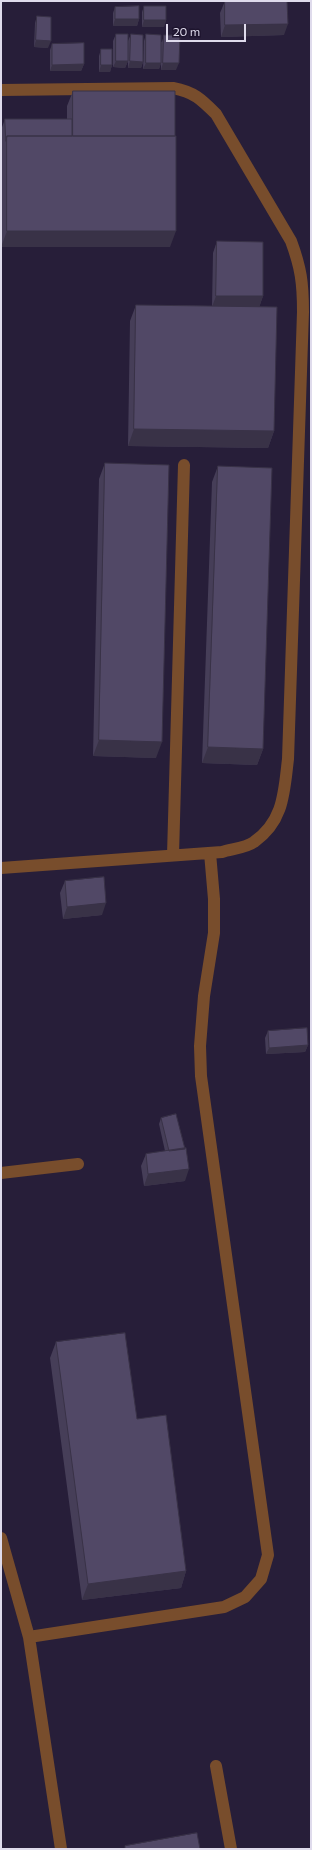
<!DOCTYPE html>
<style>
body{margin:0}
#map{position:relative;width:312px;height:1850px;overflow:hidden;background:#271e39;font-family:Commissioner,sans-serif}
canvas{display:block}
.frame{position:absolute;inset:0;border:2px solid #dfdbec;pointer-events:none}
.scale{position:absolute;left:166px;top:24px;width:80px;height:18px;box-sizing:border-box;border:2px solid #dfdbec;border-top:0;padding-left:5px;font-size:12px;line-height:14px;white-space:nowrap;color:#dfdbec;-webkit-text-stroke:3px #1e152e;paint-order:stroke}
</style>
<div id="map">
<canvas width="312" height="1850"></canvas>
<div class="frame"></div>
<div class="scale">20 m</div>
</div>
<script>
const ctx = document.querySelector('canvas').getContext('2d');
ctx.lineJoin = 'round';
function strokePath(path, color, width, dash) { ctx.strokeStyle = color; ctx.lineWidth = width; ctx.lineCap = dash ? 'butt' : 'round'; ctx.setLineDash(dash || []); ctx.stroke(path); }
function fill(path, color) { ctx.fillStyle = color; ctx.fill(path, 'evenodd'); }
const minor = new Path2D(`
 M1 90 173 88C194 92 201 99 216 114L291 241C301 268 303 283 303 312L288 759C284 792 284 821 254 842 246 848 231 849 222 852L1 868
 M173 855 184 465
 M1 1173 78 1164
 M1 1538 29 1637 61 1849
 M29 1637 224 1607 245 1597 261 1579 268 1555 201 1076 200 1046 204 996 214 933V899L210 853
 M216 1766 231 1849`);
const wall = new Path2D(`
 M225 1 284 35 221 37 220 13Z
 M144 6 166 20 164 27H142V12Z
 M115 7 139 19 137 26H113V13Z
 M37 16 48 48 34 47 35 23Z
 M116 34 128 41 131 34 143 62 141 68H128V55V61L125 68 113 67V41Z
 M146 34 162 42 164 35 176 70H161V63L159 69H143L144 41Z
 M52 44 84 64 81 71H50V50Z
 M101 49 112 65 110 72H99V56Z
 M73 91 170 247H1V130L5 119H67V106Z
 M217 241 263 296 259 307 274 431 268 448 128 446 130 321 136 305 212 306 213 253Z
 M105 463 156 758 93 756 99 479Z
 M218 466 263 749 257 765 202 763 212 482Z
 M65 881 102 915 63 919 60 893Z
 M268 1031 308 1045 305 1052 266 1054 265 1038Z
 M161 1118 185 1181 144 1186 141 1166 146 1154 165 1151 159 1124Z
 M56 1342 137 1419 186 1571 181 1588 82 1600 50 1358Z`);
const shadedWall = new Path2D(`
 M115 19H139L137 26H113Z
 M144 20H166L164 27H142Z
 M288 24 284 35 221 37 225 25Z
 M36 40 51 41 48 48 34 47Z
 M116 61H128L125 68 113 67Z
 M130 61 143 62 141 68H128Z
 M146 63H161L159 69H143Z
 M163 63H179L176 70H161Z
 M84 64 81 71H50L52 65Z
 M101 65H112L110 72H99Z
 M7 231H176L170 247H1Z
 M216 296H263L259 308 212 307Z
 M134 429 274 431 268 448 128 446Z
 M99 740 162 742 156 758 93 756Z
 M208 747 263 749 257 765 202 763Z
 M106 903 102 915 63 919 67 907Z
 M308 1045 305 1052 266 1054 269 1048Z
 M189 1169 185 1181 144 1186 148 1174Z
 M186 1571 181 1588 82 1600 88 1584Z`);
const building = new Path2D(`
 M225 1H287L288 24 225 25Z
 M139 6V19H115V7Z
 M144 6H166V20H144Z
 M37 16 51 17V41L36 40Z
 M116 34H128V61H116Z
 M131 34 143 35V62L130 61Z
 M146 34 161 35V63H146Z
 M164 35H180L179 63H163Z
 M84 43V64L52 65V44Z
 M101 49H112V65H101Z
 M73 91H175V136H73Z
 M5 119H72V136H7L6 141Z
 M7 136H176V231H7Z
 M217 241 263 242V296H216Z
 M136 305 277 307 274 431 134 429Z
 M105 463 169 465 162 742 99 740Z
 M218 466 272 468 263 749 208 747Z
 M104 877 106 903 67 907 65 881Z
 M307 1028 308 1045 269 1048 268 1031Z
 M176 1114 185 1149 169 1151 161 1118Z
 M186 1148 189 1169 148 1174 146 1154Z
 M125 1333 137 1419 166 1415 186 1571 88 1584 56 1342Z
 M197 1833 200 1849H125V1846Z`);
strokePath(minor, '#784d2c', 12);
fill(wall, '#463e58');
fill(shadedWall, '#393247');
fill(building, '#514866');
strokePath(building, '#393247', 1);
</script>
